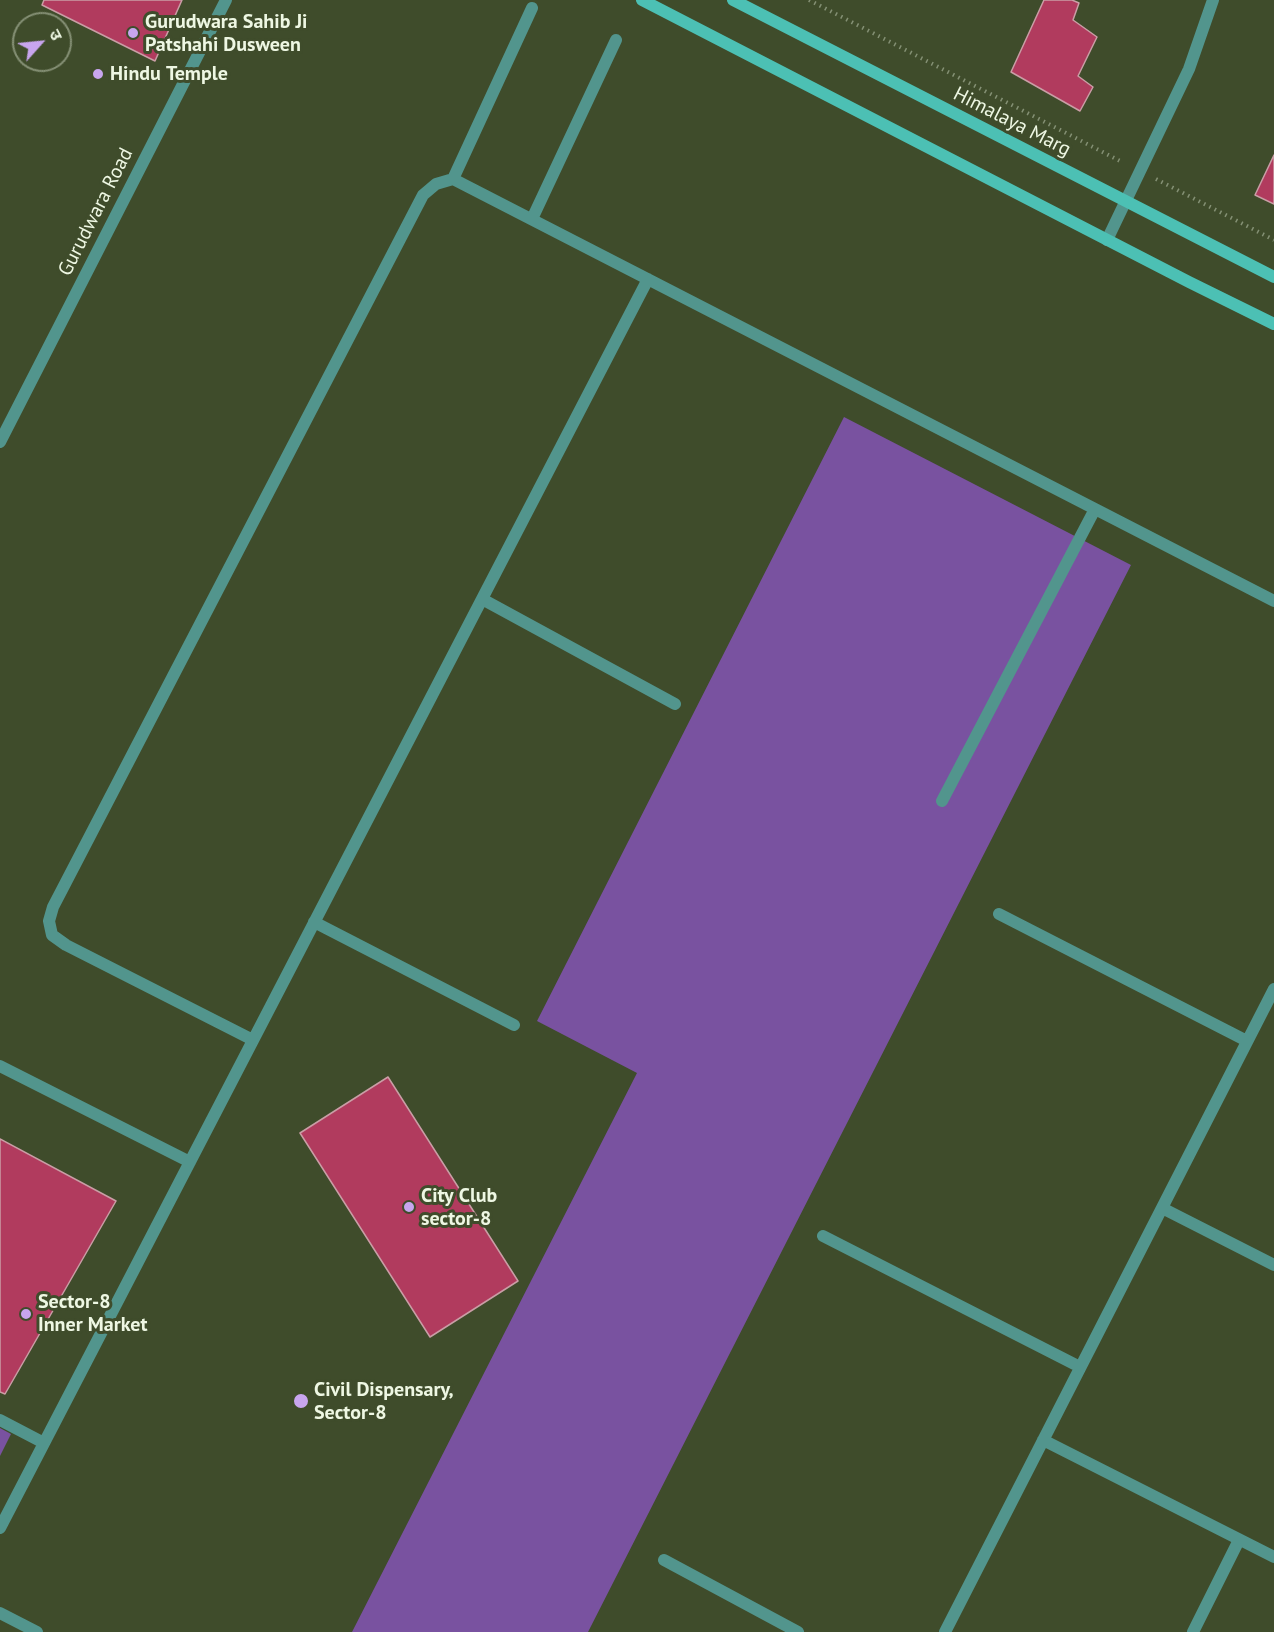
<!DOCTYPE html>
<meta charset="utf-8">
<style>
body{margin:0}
#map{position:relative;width:1274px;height:1632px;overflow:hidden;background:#3f4c2b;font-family:"PT Sans","Noto Sans Devanagari",sans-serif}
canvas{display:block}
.north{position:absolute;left:12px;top:12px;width:60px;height:60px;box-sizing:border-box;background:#3f4c2b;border:2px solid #859075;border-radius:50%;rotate:63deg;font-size:16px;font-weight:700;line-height:24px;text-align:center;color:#eef7e3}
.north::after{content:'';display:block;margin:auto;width:21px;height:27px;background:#c8a5ee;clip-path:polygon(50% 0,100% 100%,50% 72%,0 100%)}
</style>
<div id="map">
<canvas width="1274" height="1632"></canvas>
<div class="north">उ</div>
</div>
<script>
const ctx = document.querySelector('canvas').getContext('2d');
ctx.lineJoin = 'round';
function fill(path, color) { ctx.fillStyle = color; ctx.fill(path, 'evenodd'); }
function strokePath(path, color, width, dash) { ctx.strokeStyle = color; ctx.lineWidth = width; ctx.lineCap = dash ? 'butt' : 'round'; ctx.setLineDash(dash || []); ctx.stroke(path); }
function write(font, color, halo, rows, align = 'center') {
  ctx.font = font + ' "PT Sans",sans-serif'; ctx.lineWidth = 6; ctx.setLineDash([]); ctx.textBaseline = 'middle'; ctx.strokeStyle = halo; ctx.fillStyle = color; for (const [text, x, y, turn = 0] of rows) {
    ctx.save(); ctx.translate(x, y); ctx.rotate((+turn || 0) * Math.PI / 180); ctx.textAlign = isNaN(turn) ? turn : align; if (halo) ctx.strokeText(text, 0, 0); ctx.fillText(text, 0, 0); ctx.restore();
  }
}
const green = new Path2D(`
 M844 417 1131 565 588 1632H352L637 1073 537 1021Z
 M0 1428 11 1434 0 1456Z`);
const building = new Path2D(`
 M44 0H182L155 61 42 5Z
 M1044 0H1072L1079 3 1073 20 1097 37 1078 76 1093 87 1080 111 1011 72Z
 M1274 155V204L1255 195Z
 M388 1077 518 1281 430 1337 300 1133Z
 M0 1139 116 1201 5 1394 0 1392Z`);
const path = new Path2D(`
 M809 0 1122 162
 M1156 179 1274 240`);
const minor = new Path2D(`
 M453 179 1274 601
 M532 219 616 40
 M1107 240 1189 69 1213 0
 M0 442 226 0
 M482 599 675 704
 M942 801 1095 509
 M999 914 1247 1041
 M314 922 514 1025
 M253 1040 66 945 52 935 49 921 53 907 423 195 436 184 453 179 532 8
 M0 1066 190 1162
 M1162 1208 1274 1265
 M823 1236 1080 1367
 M0 1420 44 1443
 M1043 1440 1274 1557
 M0 1528 648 279
 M664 1560 798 1632
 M0 1613 37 1632
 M945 1632 1274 989
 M1193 1632 1239 1540`);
const secondary = new Path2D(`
 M642 0 1189 282 1274 324
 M733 0 1274 277`);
const markers = [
 [133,33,6,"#c8a5ee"],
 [98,74,6,"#c8a5ee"],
 [409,1207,6,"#c8a5ee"],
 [26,1314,6,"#c8a5ee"],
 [301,1401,8,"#c8a5ee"]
];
const poiNames = [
 ["Gurudwara Sahib Ji",145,22],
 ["Patshahi Dusween",145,45],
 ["Hindu Temple",110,74],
 ["City Club",421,1196],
 ["sector-8",421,1219],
 ["Sector-8",38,1302],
 ["Inner Market",38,1325],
 ["Civil Dispensary,",314,1390],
 ["Sector-8",314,1413]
];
const streetNames = [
 ["Himalaya Marg",1012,122,27],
 ["Gurudwara Road",96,212,-63]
];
fill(green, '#7952a0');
fill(building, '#b13b5e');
strokePath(building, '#ca9ea6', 1.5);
strokePath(path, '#849074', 4, [1.5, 4.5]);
strokePath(minor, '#52958d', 12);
strokePath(secondary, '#4cc0b4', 12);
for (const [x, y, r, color] of markers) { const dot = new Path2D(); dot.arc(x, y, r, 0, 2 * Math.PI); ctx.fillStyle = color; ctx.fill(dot); strokePath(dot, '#3f4c2b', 2); }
write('bold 20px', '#eef7e3', '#3f4c2b', poiNames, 'left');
write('20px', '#eef7e3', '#3f4c2b', streetNames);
</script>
